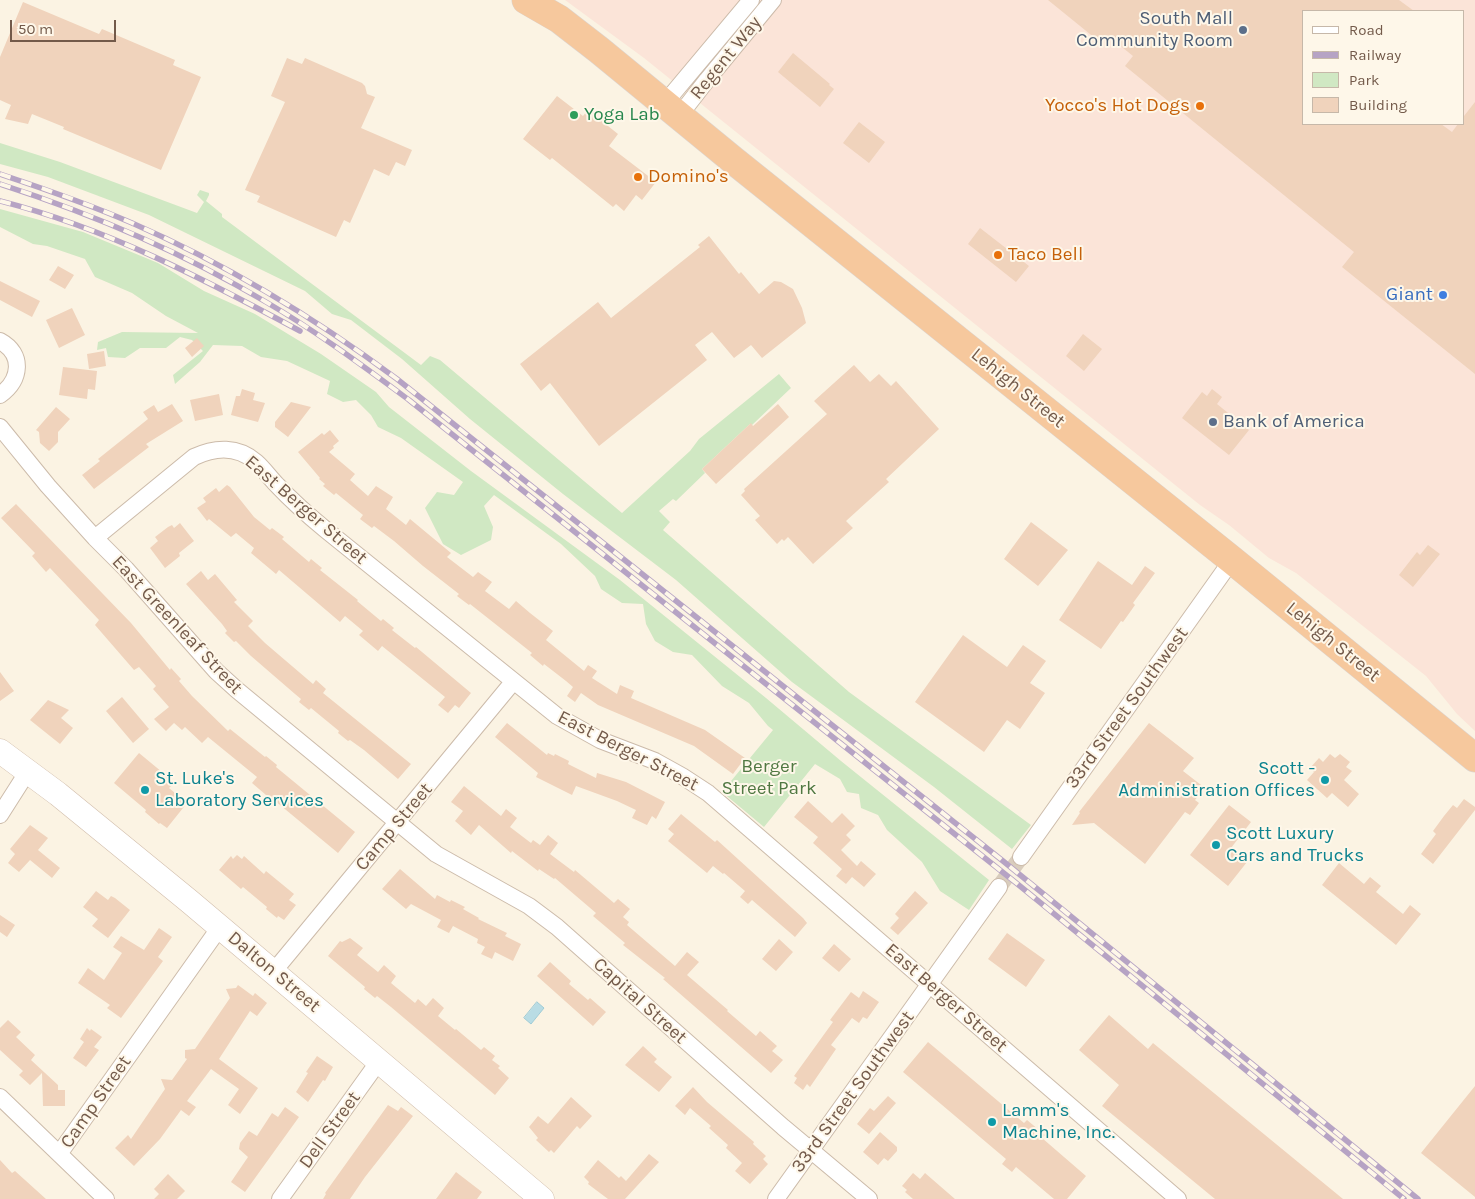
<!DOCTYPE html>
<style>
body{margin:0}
#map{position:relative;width:1475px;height:1199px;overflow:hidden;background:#fbf3e3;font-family:Karla,sans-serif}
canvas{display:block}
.legend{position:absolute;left:1302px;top:10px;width:162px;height:115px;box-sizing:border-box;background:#fef7e9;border:1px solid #c6b8a9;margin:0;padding:6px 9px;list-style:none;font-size:15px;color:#735a4a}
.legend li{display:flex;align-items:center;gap:10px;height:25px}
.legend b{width:25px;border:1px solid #c6b8a9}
.scale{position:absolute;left:10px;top:20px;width:106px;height:22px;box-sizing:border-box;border:2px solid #735a4a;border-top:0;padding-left:6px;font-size:15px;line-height:18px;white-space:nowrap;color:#735a4a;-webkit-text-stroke:4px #fef7e9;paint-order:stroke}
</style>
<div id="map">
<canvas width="1475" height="1199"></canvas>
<ul class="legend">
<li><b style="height:6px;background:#fff"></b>Road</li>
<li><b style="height:6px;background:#b6a3c4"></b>Railway</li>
<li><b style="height:14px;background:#d0e8c3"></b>Park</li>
<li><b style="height:14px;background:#f0d3bc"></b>Building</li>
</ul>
<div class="scale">50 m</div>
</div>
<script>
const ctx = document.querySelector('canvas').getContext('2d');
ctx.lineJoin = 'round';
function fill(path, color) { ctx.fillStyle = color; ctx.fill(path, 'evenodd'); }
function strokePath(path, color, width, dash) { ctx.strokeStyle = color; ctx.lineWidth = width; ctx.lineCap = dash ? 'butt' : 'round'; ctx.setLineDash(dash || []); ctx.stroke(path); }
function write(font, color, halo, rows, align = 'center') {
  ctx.font = font + ' Karla,sans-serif'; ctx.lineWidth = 4; ctx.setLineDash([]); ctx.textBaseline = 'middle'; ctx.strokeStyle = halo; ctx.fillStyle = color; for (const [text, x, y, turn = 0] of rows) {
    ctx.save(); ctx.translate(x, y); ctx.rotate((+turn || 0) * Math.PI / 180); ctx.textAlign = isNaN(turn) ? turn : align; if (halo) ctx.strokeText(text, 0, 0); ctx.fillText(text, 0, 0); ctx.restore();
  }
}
const commercial = new Path2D(`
 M565 0H1475V731L1457 714 1426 676 1296 573 1269 558 1229 525 1200 505 644 58ZM1304 11H1464V124H1304Z`);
const green = new Path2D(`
 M0 143 60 162 197 213 204 202 197 195 200 190 209 193V195L206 201 222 214V217L421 365 430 356 440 360 622 513 690 451 699 439 779 374 791 388 752 425 750 424 702 469 705 473 676 501 673 499 659 511 670 522 663 530 849 692 1031 825 1012 849 934 787 792 682 676 580 563 494 470 419 402 359 351 320 332 314 305 291 149 215 48 177 0 164Z
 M0 209 83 232 158 263 204 291 255 314 321 354 376 392 389 407 471 471 620 580 766 698 841 761 989 880 969 910 940 891 922 862 887 830 878 815 861 808 859 794 847 792 840 779 815 764 764 827 722 792 773 730 768 726 749 703 722 686 692 655 673 652 655 641 646 624 643 604 622 603 601 589 595 576 561 544 494 495 484 506 493 527 491 540 461 555 443 544 425 508 437 492 454 495 463 482 401 438 378 427 371 415 356 400 343 402 327 394 330 381 287 361 261 357 242 346 213 345 200 362 175 384 173 375 203 351 192 340 180 337 166 348H140L125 358 108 357 106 348 97 350 98 342 122 332 198 333 166 316 132 293 95 277 85 259 47 246 33 244 0 227Z`);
const water = new Path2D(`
 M537 1002 544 1008 531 1024 524 1018Z`);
const building = new Path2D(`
 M1048 0H1399L1414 11H1304V124H1441L1452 132 1458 124H1464V116L1475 102V374L1342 267 1354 252 1125 66 1133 56 1107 35 1101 43Z
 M23 2 99 34 102 29 175 60 173 65 201 77 161 170 63 129 64 127 32 114 28 124 5 119 11 105 0 100V57Z
 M793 53 830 84 829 85 834 89 820 107 778 72Z
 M287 58 302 64 305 58 362 83 365 86 367 94 375 97 361 128 412 150 405 166 396 162 389 176 374 169 350 223 344 220 336 237 257 202 260 196 245 190 285 102 271 96Z
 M557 96 583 116 588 110 618 134 609 146 656 182 642 200 636 195 624 211 616 204 613 207 552 158 550 160 523 139Z
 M859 122 885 142 869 163 843 143Z
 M980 228 1029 266 1016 282 968 244Z
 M709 236 739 274 741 272 759 294 774 281 781 282 793 289 802 308 806 323 762 358 751 345 734 358 712 332 695 345 707 360 599 446 550 383 541 391 520 364 598 302 611 318 700 247 698 245Z
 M58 266 74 275 65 289 49 280Z
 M0 281 40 301 32 317 0 300Z
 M72 308 85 335 59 348 46 320Z
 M1083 334 1102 349 1084 371 1066 356Z
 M197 338 204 346 192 357 185 348Z
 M104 351 106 366 89 369 87 354Z
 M854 365 870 382 879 374 891 386 896 381 939 429 886 479 889 482 846 521 853 528 813 564 788 537 784 541 782 539 777 544 755 520 760 516 741 495 745 491 744 489 827 414 814 401Z
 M63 367 97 371 95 390 88 389 87 399 59 395Z
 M242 389 255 393 253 400 265 403 258 422 231 415 236 396H240Z
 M1212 389 1222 397 1217 404 1249 430 1229 455 1182 418 1202 392 1207 396Z
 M219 394 223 415 195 421 190 400Z
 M291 402 311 407 288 437 275 427V422Z
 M172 404 183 421 146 444 149 447 94 489 82 475 100 461 98 459 148 419 143 412 154 405 158 412Z
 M778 404 789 417 716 484 702 469 751 423 753 426Z
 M56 407 70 419 58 432V442L49 451 40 443 39 432 36 430Z
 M330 430 339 441 333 446 334 448 329 452 355 474 350 480 368 496 376 486 393 497 386 509 406 525 410 519 451 553 447 557 473 577 478 572 492 582 485 591 509 609 516 601 530 613 553 631 546 640 584 671 588 665 597 671 592 678 617 694 620 685 634 691 631 698 705 730 745 758 733 774 694 746 598 705 581 693 575 702 567 696 573 687 566 681 544 664 543 666 530 655 532 653 470 604 469 605 457 596 459 594 423 566 394 541 374 526 372 528 360 519 363 515 336 493 334 495 323 486 325 484 319 479 320 478 298 452 322 433 324 435Z
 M227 485 230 487 254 517 270 530 272 528 284 537 282 539 309 562 311 559 322 568 320 570 358 600 357 601 381 621 383 619 394 628 392 630 415 648 416 647 471 693 459 708 455 705 448 713 438 705 445 697 382 646 378 651 359 635 363 631 345 616 340 622 279 570 276 574 251 553 254 548 236 533 231 537 209 519 207 521 197 508 206 502 203 498 216 488 219 492Z
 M16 504 131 623 170 670 171 668 181 679 179 681 192 696 228 731 230 729 265 757 266 756 277 765 276 767 355 832 338 853 274 800 273 801 252 783 257 777 208 737 202 743 185 727 182 730 174 723 166 731 154 719 169 707 153 689 156 686 139 667 134 670 95 625 99 620 50 568 46 572 32 556 35 553 1 518Z
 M1031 522 1068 550 1038 586 1004 559Z
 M180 523 194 541 179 553 180 556 165 568 150 548 158 541 155 537 168 527 172 525 174 528Z
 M1428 545 1440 554 1413 587 1399 575 1417 552 1420 555Z
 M1098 561 1132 585 1145 566 1155 573 1133 603 1135 605 1123 622 1121 621 1101 649 1059 620Z
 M201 571 208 580 215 574 237 600 234 602 253 621 248 626 265 643 313 684 316 680 326 689 323 693 411 764 398 779 364 750 350 740 348 741 338 733 339 731 311 708 309 710 299 702 301 699 295 694 251 656 236 641 234 642 225 633 227 631 222 624 186 584Z
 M963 635 1007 667 1023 645 1046 661 1030 683 1045 693 1020 729 1007 720 984 752 915 702Z
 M0 672 14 691 0 701Z
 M122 697 149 729 133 743 106 711Z
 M48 700 69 710 61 718 73 728 60 744 30 720Z
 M507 723 547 755 548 753 554 756 555 754 569 761 568 764 596 778 597 773 626 782 665 802 656 819 652 816 647 825 632 818 636 810 617 801 576 786 572 795 536 777 538 773 495 737Z
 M1149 723 1194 758 1183 771 1205 788 1195 800 1199 803 1190 815 1185 812 1145 864 1094 823 1072 825 1080 813 1079 812Z
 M139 753 168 777 165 781 171 786 169 788 187 803 167 828 160 823 159 824 145 812 146 810 114 783Z
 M1330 754 1335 758 1340 754 1350 762 1346 767 1352 771 1344 780 1359 794 1348 807 1332 793 1327 798 1307 780 1314 772 1310 768 1319 758 1323 762Z
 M464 786 501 816 506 809 517 818 510 827 531 843 533 840 540 845 548 835 558 843 550 854 574 872 575 870 614 903 618 899 630 909 623 917 629 922 627 925 675 966 687 952 699 962 687 975 728 1010 727 1011 756 1036 760 1031 777 1046 772 1051 783 1060 771 1073 663 979 665 978 623 945 625 943 593 916 596 913 555 878 554 879 539 869 538 871 512 851 511 853 479 825 471 835 455 821 463 811 451 802Z
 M1464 799 1475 807V810L1433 864 1421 854 1436 834 1433 831 1444 816 1453 805 1457 808Z
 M808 801 832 823 842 813 855 826 846 835 851 840 841 850 857 866 861 861 876 874 864 887 852 877 846 884 836 876 842 869 813 843 818 837 794 817Z
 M1229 805 1251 822 1231 848 1247 862 1228 886 1190 855Z
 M681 814 715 842 717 840 803 918 807 923 795 937 752 900 748 904 740 897 745 891 724 873 723 874 713 866 707 873 668 841 674 834 668 829Z
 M30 825 48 838 38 850 60 868 52 878 30 860 19 872 8 863 15 854 10 849Z
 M237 855 242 859 244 856 264 874 266 871 294 894 289 900 296 905 284 920 278 916 277 918 266 909 267 907 243 887 241 889 219 870 231 856 233 859Z
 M1339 863 1364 884 1370 877 1381 886 1376 892 1403 914 1410 905 1421 914 1396 945 1322 885Z
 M400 869 435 899 437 895 450 902 451 900 465 907 463 909 479 918 478 919 507 933 505 936 521 944 513 961 495 952 492 959 481 954 485 947 477 943 478 939 453 926 449 933 437 927 441 920 411 904 406 909 382 889Z
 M96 891 108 900 111 896 115 898 130 910 108 938 92 926 98 919 83 907Z
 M915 891 928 903 898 935 890 928 899 918 895 914Z
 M0 915 15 925 7 937 0 932Z
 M159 928 172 937 158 957 163 961 121 1018 107 1008 110 1005 78 983 88 968 104 980 122 953 113 947 121 936 144 950Z
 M1007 933 1045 960 1026 987 988 959Z
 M350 938 363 948 357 955 378 972 384 965 396 976 391 983 415 1003 418 999 426 1006 433 998 444 1008 438 1016 455 1030 456 1029 481 1050 484 1047 495 1056 492 1060 500 1066 498 1068 509 1078 495 1095 391 1007 377 996 375 998 364 989 365 987 328 956 340 941 342 942Z
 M779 939 793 952 776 971 762 959Z
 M834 944 851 959 839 972 822 958Z
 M550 962 571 981 569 984 588 1000 590 998 606 1012 593 1026 537 976Z
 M238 985 253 996 255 993 267 1003 257 1016 250 1011 219 1059 258 1088 240 1114 228 1105 239 1089 211 1069 187 1101 196 1107 189 1116 181 1110 160 1139 134 1166 115 1148 128 1135 131 1139 165 1089 161 1079 172 1080 187 1059 185 1058V1050L195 1049 230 998 226 989 236 988Z
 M863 991 879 1002 867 1019 863 1017 859 1023 852 1018 831 1045 836 1049 810 1087 807 1084 803 1090 794 1083 797 1078 794 1076 833 1022 830 1020 851 992 859 998Z
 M1109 1015 1148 1049 1153 1043 1343 1199H1215L1102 1106 1119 1085 1079 1050Z
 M8 1020 21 1032 16 1037 35 1055 31 1060 58 1085V1090H65V1106H43L42 1073 30 1085 19 1075 23 1071 0 1050V1028Z
 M87 1028 90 1031 91 1029 102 1037 94 1047 99 1050 86 1067 73 1058 84 1042 80 1039Z
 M928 1042 1024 1123 1027 1120 1045 1135 1042 1138 1086 1176 1067 1199H1054L1016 1167 1012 1172 1002 1164 1006 1159 903 1072Z
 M643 1046 657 1059 654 1062 672 1077 659 1092 625 1065Z
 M317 1056 333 1067 325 1081 323 1080 308 1102 296 1092 308 1073 306 1072Z
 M1475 1086V1197L1421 1153Z
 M693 1087 707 1102 754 1142 753 1144 766 1156 763 1159 768 1164 750 1184 735 1171 742 1163 726 1148 728 1145 709 1128 711 1126 690 1108 685 1115 675 1106Z
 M888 1096 896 1103 869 1134 857 1124 870 1108 874 1111Z
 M571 1097 592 1116 580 1129 577 1126 554 1153 551 1150 549 1152 536 1140 538 1138 529 1127 538 1116 548 1124Z
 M388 1105 398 1111 401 1107 413 1116 365 1177 350 1199H323L326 1194 325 1193Z
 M285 1107 299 1117 245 1192 231 1182 248 1157 239 1149 240 1143 249 1131 257 1136 272 1113 278 1117Z
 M880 1132 897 1147V1151L888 1161 884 1158 878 1165 863 1152Z
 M649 1154 659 1162 625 1199H608L588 1184 589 1182 584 1177 598 1160 619 1178 621 1176 626 1181Z
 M0 1160 12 1173 15 1171 46 1199H0Z
 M456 1172 482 1192 477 1199H436Z
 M913 1173 920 1179 925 1173 955 1199H913L905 1192 907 1190 902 1186Z
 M168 1174 185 1191 177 1199H154L159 1194 154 1189Z`);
const minorTunnel = new Path2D(`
 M999 887 1021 857`);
const minor = new Path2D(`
 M664 104 751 0
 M679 116 707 80 773 0
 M0 341C24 354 21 380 0 395
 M0 427 48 486 95 538 126 569 216 671 237 690 436 854 529 906 557 927 783 1127 869 1199
 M95 538 194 457C215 447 238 446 256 462 264 469 270 478 277 485 292 501 309 516 326 530L557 716 600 740 655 761 682 776 708 793 1178 1199
 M0 815 28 771
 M1021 857 1232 560
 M274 971 513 682
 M0 1097 106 1199
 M59 1154 220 927
 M280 1199 379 1061
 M776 1199 999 887`);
const secondary = new Path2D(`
 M0 751 58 794 189 901 542 1199`);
const trunk = new Path2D(`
 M526 0 559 19 599 50 733 160 1232 560 1475 758`);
const rail = new Path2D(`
 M0 174C45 189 89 204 132 223 226 264 315 318 397 379L1003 861 1418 1199
 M0 184C93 214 182 252 266 302 316 331 363 366 409 400L1015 882 1404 1199
 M0 201C106 228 204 279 300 331`);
const markers = [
 [1243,30,5,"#5c6f8a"],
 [1200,106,5,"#e8710a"],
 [574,115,5,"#2e9e5b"],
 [638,177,5,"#e8710a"],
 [998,255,5,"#e8710a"],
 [1443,295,5,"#3f7fe0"],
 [1213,422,5,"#5c6f8a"],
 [1325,780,5,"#0f9aa8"],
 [145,790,5,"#0f9aa8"],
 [1216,845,5,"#0f9aa8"],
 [992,1122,5,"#0f9aa8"]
];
const serviceNames = [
 ["South Mall",1233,19],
 ["Community Room",1233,41],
 ["Bank of America",1223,422,"left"]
];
const streetNames = [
 ["Regent Way",726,58,-51],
 ["Lehigh Street",1018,388,39],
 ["East Berger Street",306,510,41],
 ["East Greenleaf Street",177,625,47],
 ["Lehigh Street",1333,642,39],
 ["33rd Street Southwest",1127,708,-54],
 ["East Berger Street",628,751,27],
 ["Camp Street",394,827,-50],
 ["Dalton Street",274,972,40],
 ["East Berger Street",946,998,41],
 ["Capital Street",640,1001,42],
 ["33rd Street Southwest",853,1092,-54],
 ["Camp Street",96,1102,-55],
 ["Dell Street",330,1130,-54]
];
const foodNames = [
 ["Yocco's Hot Dogs",1190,106,"right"],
 ["Domino's",648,177],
 ["Taco Bell",1008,255]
];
const leisureNames = [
 ["Yoga Lab",584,115]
];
const shopNames = [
 ["Giant",1433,295]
];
const parkNames = [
 ["Berger",769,767],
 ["Street Park",769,789]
];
const cultureNames = [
 ["Scott -",1315,769,"right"],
 ["Administration Offices",1315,791,"right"],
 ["St. Luke's",155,779],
 ["Laboratory Services",155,801],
 ["Scott Luxury",1226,834],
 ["Cars and Trucks",1226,856],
 ["Lamm's",1002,1111],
 ["Machine, Inc.",1002,1133]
];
fill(commercial, '#fbe4d8');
fill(green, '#d0e8c3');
fill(water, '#b9dce4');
strokePath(water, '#9fcbd5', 1);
fill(building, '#f0d3bc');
strokePath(minorTunnel, '#d9cdbd', 16, [16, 8]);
strokePath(minor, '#cba', 18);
strokePath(secondary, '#d1bdab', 25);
strokePath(trunk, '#dbd4d0', 29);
strokePath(minor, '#fff', 16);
strokePath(secondary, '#fff', 24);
strokePath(trunk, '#f6c89d', 28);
strokePath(rail, '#b6a3c4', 5.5);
strokePath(rail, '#fef7e9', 4, [11]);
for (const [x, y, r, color] of markers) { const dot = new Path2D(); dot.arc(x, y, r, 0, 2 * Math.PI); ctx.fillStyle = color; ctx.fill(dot); strokePath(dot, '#fef7e9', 2); }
write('19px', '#4e5e75', '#fef7e9', serviceNames, 'right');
write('19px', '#735a4a', '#fef7e9', streetNames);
write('19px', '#c56008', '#fef7e9', foodNames, 'left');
write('19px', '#27864d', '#fef7e9', leisureNames, 'left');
write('19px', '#366cbe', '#fef7e9', shopNames, 'right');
write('19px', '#507842', '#fef7e9', parkNames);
write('19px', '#0d838f', '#fef7e9', cultureNames, 'left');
</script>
